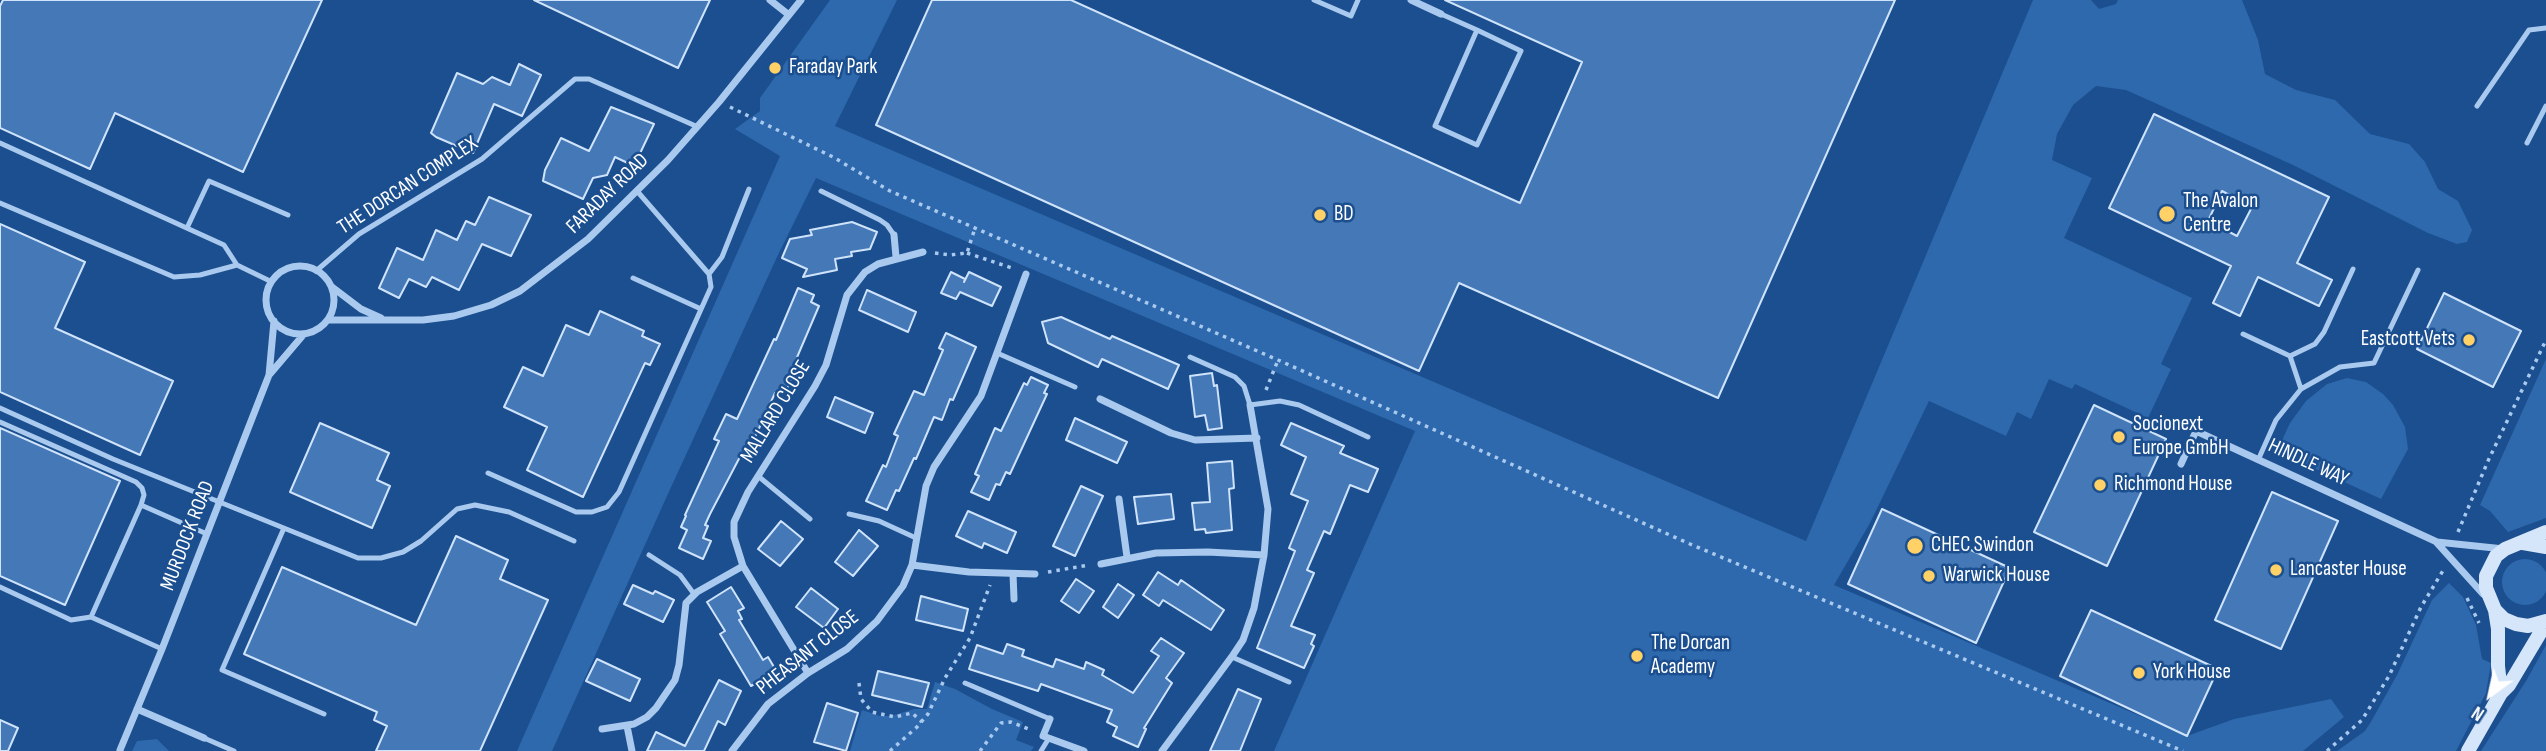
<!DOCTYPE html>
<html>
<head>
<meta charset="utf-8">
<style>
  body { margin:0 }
  #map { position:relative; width:2546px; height:751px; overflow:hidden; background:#1b4f8f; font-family:"Sofia Sans Condensed",sans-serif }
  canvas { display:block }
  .north { position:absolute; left:2455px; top:660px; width:70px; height:70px; -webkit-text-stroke:5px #1b4f8f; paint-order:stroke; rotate:213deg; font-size:19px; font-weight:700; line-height:28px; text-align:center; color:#fff }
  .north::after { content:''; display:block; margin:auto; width:24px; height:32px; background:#fff; clip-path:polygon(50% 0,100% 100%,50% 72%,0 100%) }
</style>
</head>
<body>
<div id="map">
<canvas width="2546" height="751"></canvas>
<div class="north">N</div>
</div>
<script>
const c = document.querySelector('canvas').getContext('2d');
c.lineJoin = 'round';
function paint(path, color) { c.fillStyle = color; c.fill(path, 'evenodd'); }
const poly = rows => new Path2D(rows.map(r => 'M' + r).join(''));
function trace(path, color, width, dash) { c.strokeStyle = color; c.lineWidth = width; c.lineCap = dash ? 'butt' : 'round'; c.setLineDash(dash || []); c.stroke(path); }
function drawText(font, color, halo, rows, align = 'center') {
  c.font = font + ' "Sofia Sans Condensed",sans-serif'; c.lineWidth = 5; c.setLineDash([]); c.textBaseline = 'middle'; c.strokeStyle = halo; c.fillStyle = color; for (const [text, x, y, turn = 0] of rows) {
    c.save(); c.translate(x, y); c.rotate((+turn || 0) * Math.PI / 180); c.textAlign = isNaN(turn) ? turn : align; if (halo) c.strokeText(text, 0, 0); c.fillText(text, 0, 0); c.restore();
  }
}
const green = poly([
  [830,0,897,0,835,126,1806,541,2033,0,2091,0,2099,9,2116,4,2118,0,2242,0,2258,40,2265,74,2296,90,2335,100,2370,134,2409,144,2425,162,2438,189,2458,201,2472,230,2467,242,2457,244,2428,233,2293,165,2126,90,2096,86,2073,105,2057,134,2052,160,2092,178,2064,238,2192,298,2161,364,2171,369,2148,418,2075,384,2072,389,2049,379,2031,419,2017,412,2006,436,1929,401,1870,523,1834,585,2187,736,2234,719,2331,699,2344,717,2303,751,1274,751,1415,431,816,178,777,257,667,496,552,751,517,751,780,156,735,129,760,111,760,98],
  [2546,359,2546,518,2508,532,2490,511,2480,505],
  [2347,378,2366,382,2383,394,2393,405,2405,427,2408,449,2381,499,2277,451,2290,423,2306,401,2327,384],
  '2502 582a23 23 0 1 1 46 0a23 23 0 1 1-46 0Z',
  [2449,583,2463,597,2476,625,2482,659,2491,663,2486,693,2456,751,2337,751,2365,731,2372,720,2397,675,2432,600],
  [2546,645,2546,751,2481,751,2526,681],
  [935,682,955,689,992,709,1023,722,1016,740,1034,747,1031,751,850,751,862,710,880,716,891,716,914,709,927,709],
  [157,739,169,751,132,751,137,741]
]);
const building = poly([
  [3,0,322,0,243,172,115,113,90,169,0,128,0,6,3,0],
  [534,0,710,0,678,68,534,0],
  [932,0,1071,0,1520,203,1582,62,1445,0,1895,0,1718,398,1459,283,1419,371,876,125,932,0],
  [519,64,541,75,522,116,494,104,473,153,436,137,431,133,457,73,483,84,492,77,510,85,519,64],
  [611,107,654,124,634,166,615,157,607,175,593,178,583,199,543,181,545,170,561,138,589,151,611,107],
  [2154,114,2329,197,2297,263,2332,280,2319,306,2258,277,2240,316,2213,303,2231,266,2109,208,2154,114],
  [2222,191,2252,207,2237,236,2208,221,2222,191],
  [489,197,531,215,511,256,482,244,459,290,432,277,426,287,409,279,399,298,379,288,397,248,423,260,436,230,457,240,466,221,475,225,489,197],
  [852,222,877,232,870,249,851,252,852,256,835,259,837,270,803,277,807,269,782,258,790,239,812,235,810,230,852,222],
  [0,224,85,262,55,328,173,381,140,455,0,392,0,224],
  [951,272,965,279,964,282,969,272,1001,287,992,306,960,292,956,299,941,293,951,272],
  [798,288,814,295,811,302,819,306,795,362,798,364,787,389,782,387,779,394,775,393,747,455,742,453,710,514,705,525,708,526,703,538,711,541,703,559,679,548,687,530,681,527,686,516,685,515,719,441,714,439,726,414,737,419,774,339,776,340,798,288],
  [867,290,916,312,908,332,859,310,867,290],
  [2444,293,2521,331,2493,387,2417,349,2444,293],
  [600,311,644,331,642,336,660,344,650,365,645,363,583,497,527,470,547,427,504,407,523,367,543,376,566,325,589,335,600,311],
  [1061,317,1110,339,1112,336,1179,365,1168,389,1102,359,1098,367,1048,343,1042,322,1061,317],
  [946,333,976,347,953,400,950,399,942,420,934,417,916,459,914,458,899,491,896,490,887,510,866,501,883,465,886,467,898,436,894,434,914,391,924,395,943,350,939,348,946,333],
  [1212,373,1214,386,1217,385,1222,428,1208,430,1205,415,1195,417,1190,376,1212,373],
  [1031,377,1048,385,1044,393,1047,394,1010,474,1006,472,1000,485,996,484,989,500,971,492,979,476,975,474,995,428,1001,431,1024,383,1027,385,1031,377],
  [835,397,873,413,865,433,827,417,835,397],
  [2094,405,2166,439,2107,566,2034,532,2094,405],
  [1075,418,1127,442,1117,463,1066,440,1075,418],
  [320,423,389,453,377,480,390,486,372,528,290,492,320,423],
  [1291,423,1344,446,1340,453,1378,469,1368,492,1350,485,1330,534,1324,531,1307,570,1314,573,1291,626,1315,635,1311,644,1314,646,1304,668,1257,648,1295,551,1289,548,1308,501,1291,494,1306,457,1281,445,1291,423],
  [0,428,120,481,65,605,0,576,0,428],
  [1232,461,1234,488,1229,489,1232,530,1206,533,1205,529,1195,530,1192,503,1210,502,1207,463,1232,461],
  [1081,486,1103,496,1075,556,1053,546,1081,486],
  [2272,492,2338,521,2281,649,2215,620,2272,492],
  [1171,494,1174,519,1138,524,1134,497,1171,494],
  [1882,509,2010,568,1976,643,1848,584,1882,509],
  [968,511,1016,532,1007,553,984,543,982,548,956,536,968,511],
  [781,521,803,539,780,566,758,549,781,521],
  [859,530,878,546,853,576,835,562,859,530],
  [456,536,508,560,500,579,548,600,480,751,376,751,387,726,374,720,377,712,244,654,282,567,416,625,456,536],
  [1158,572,1178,585,1181,580,1224,610,1211,630,1163,600,1159,606,1143,595,1158,572],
  [1076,579,1094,591,1079,613,1061,601,1076,579],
  [1118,584,1134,595,1118,618,1103,607,1118,584],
  [633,585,653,594,655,591,674,600,663,622,624,604,633,585],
  [731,587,744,608,738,611,742,619,739,620,763,660,768,657,777,672,751,686,720,634,725,631,707,602,731,587],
  [811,588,838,609,824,628,796,607,811,588],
  [921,596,968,609,963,631,916,620,921,596],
  [2091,610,2218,669,2187,736,2060,676,2091,610],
  [1161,638,1184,653,1166,678,1172,683,1144,728,1146,729,1138,747,1113,736,1117,727,1107,722,1112,710,1041,684,1038,691,969,669,977,645,1003,654,1007,644,1024,650,1022,656,1053,667,1056,659,1084,669,1086,662,1104,670,1102,675,1133,693,1159,656,1151,651,1161,638],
  [597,659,640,679,630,701,586,681,597,659],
  [878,671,929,683,922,707,872,695,878,671],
  [719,680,741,691,725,725,718,721,704,751,647,751,656,732,685,746,719,680],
  [1238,689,1261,699,1240,751,1210,751,1238,689],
  [827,703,858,713,846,751,814,742,827,703],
  [0,720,18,728,8,751,0,751,0,720]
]);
const path = poly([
  [730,107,833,157,890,191,1278,360,1690,544,2183,751],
  [935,253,950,255,967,253,975,228],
  [967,253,1015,269],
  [1266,390,1278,360],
  [2458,532,2488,461,2546,340],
  [1048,572,1089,565],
  [2467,598,2479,623],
  [859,683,861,699,872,712,895,717,912,713,922,722],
  [890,751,917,727,928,714,945,678,970,638,990,585],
  [980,751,1001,723,1011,722,1031,730],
  [2327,751,2362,720,2389,676,2421,607,2444,569]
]);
const lane = poly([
  [1314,0,1351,16,1358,0],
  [1441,14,1477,30,1521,51,1477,145,1435,126,1477,30],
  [2477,106,2529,30,2546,28],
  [0,143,224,245,237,265],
  [2527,143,2546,106],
  [821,191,880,220,887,225,894,235],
  [0,203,174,277,200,275,237,265,272,282],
  [187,228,209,181,288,215],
  [316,271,359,234,482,159,575,79,589,79,698,127],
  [709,274,722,257,749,189],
  [633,278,701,309],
  [2243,334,2290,356,2301,389],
  [997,353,1075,387],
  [2290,356,2315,344,2324,332,2353,269],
  [1190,357,1235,377,1244,386,1250,405,1280,401,1299,405,1368,437],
  [0,408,113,459,358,558,381,558,403,552,421,541,457,509,475,505,509,512,574,541],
  [0,422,136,482,142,488,144,495,141,505],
  [2259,458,2276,420,2301,389,2340,367,2374,363,2418,270],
  [488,473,576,512,592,512,607,507,619,492,711,287,709,274,637,191],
  [758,476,810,519],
  [849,514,879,521,916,538],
  [284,528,222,670,324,714],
  [649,555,680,575,694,594],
  [0,587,71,620,91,617],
  [162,649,91,617,141,505,207,534],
  [1232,657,1289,682],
  [965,683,1050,719],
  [204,738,234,751],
  [1041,751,1049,738]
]);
const street = poly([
  [770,0,789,15],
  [1411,0,1441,14],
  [894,235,896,257],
  '266 300a34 34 0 1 1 68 0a34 34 0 1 1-68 0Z',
  [332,287,361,309,381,318],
  [328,320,423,320,454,316,491,305,520,291,588,239,668,160,719,102,801,0],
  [270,374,304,334],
  [1100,399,1171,433,1195,440,1257,438],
  [2181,464,2196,431,2437,542,2504,549],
  [1119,499,1127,557],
  [2437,543,2483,594],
  [1101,564,1156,553,1208,552,1264,555],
  [912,565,969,572,1035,574],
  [1013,574,1014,599],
  [808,673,743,566,734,537,734,522,748,492,815,386,826,365,847,295,865,272,878,264,923,252],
  [137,709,204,738],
  [1050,719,1043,736,1084,751],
  [627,726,632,751],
  [602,729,634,724,647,717,656,708,675,680,679,665,686,603,697,592,743,566],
  [120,750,162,649,269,375,274,321],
  [732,751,768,704,808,673,847,649,877,621,903,586,912,565,926,486,934,467,981,396,1026,274],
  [1162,751,1233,655,1243,640,1254,608,1264,555,1268,509,1250,405]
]);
const secondary = poly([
  [2546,532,2505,549,2496,556,2486,576,2486,588,2495,610,2504,619,2516,624,2528,626,2546,621],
  [2523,543,2546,547],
  [2495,610,2498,629,2498,666,2501,693],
  [2468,751,2501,693,2509,685,2546,623]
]);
const markers = [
  [775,68,7,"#ffd166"],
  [2167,214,9,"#ffd166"],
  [1320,215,7,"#ffd166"],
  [2469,340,7,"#ffd166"],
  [2119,437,7,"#ffd166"],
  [2100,485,7,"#ffd166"],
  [1915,546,9,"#ffd166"],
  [2276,570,7,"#ffd166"],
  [1929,576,7,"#ffd166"],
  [1637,656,7,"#ffd166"],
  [2139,673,7,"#ffd166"]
];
const poiNames = [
  ["Faraday Park",789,68],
  ["The Avalon",2183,202],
  ["Centre",2183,226],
  ["BD",1334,215],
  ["Eastcott Vets",2455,340,"right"],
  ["Socionext",2133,425],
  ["Europe GmbH",2133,449],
  ["Richmond House",2114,485],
  ["CHEC Swindon",1931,546],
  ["Lancaster House",2290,570],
  ["Warwick House",1943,576],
  ["The Dorcan",1651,644],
  ["Academy",1651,668],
  ["York House",2153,673]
];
const streetNames = [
  ["THE DORCAN COMPLEX",408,186,-33],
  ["FARADAY ROAD",608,194,-44],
  ["MALLARD CLOSE",776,412,-59],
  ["HINDLE WAY",2308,463,25],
  ["MURDOCK ROAD",188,536,-69],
  ["PHEASANT CLOSE",808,653,-38]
];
paint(green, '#2e69ad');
paint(building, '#4478b7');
trace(building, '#cfe3fa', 2);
trace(path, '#a9c9ee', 3.5, [3.5, 5]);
trace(lane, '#a9c9ee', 5);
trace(street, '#a9c9ee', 7);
trace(secondary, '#d6e6fa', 14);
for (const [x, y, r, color] of markers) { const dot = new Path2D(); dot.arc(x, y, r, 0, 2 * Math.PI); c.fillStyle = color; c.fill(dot); trace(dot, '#1b4f8f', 2.5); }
drawText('21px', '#fff', '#1b4f8f', poiNames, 'left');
drawText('21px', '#fff', '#1b4f8f', streetNames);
</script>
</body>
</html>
